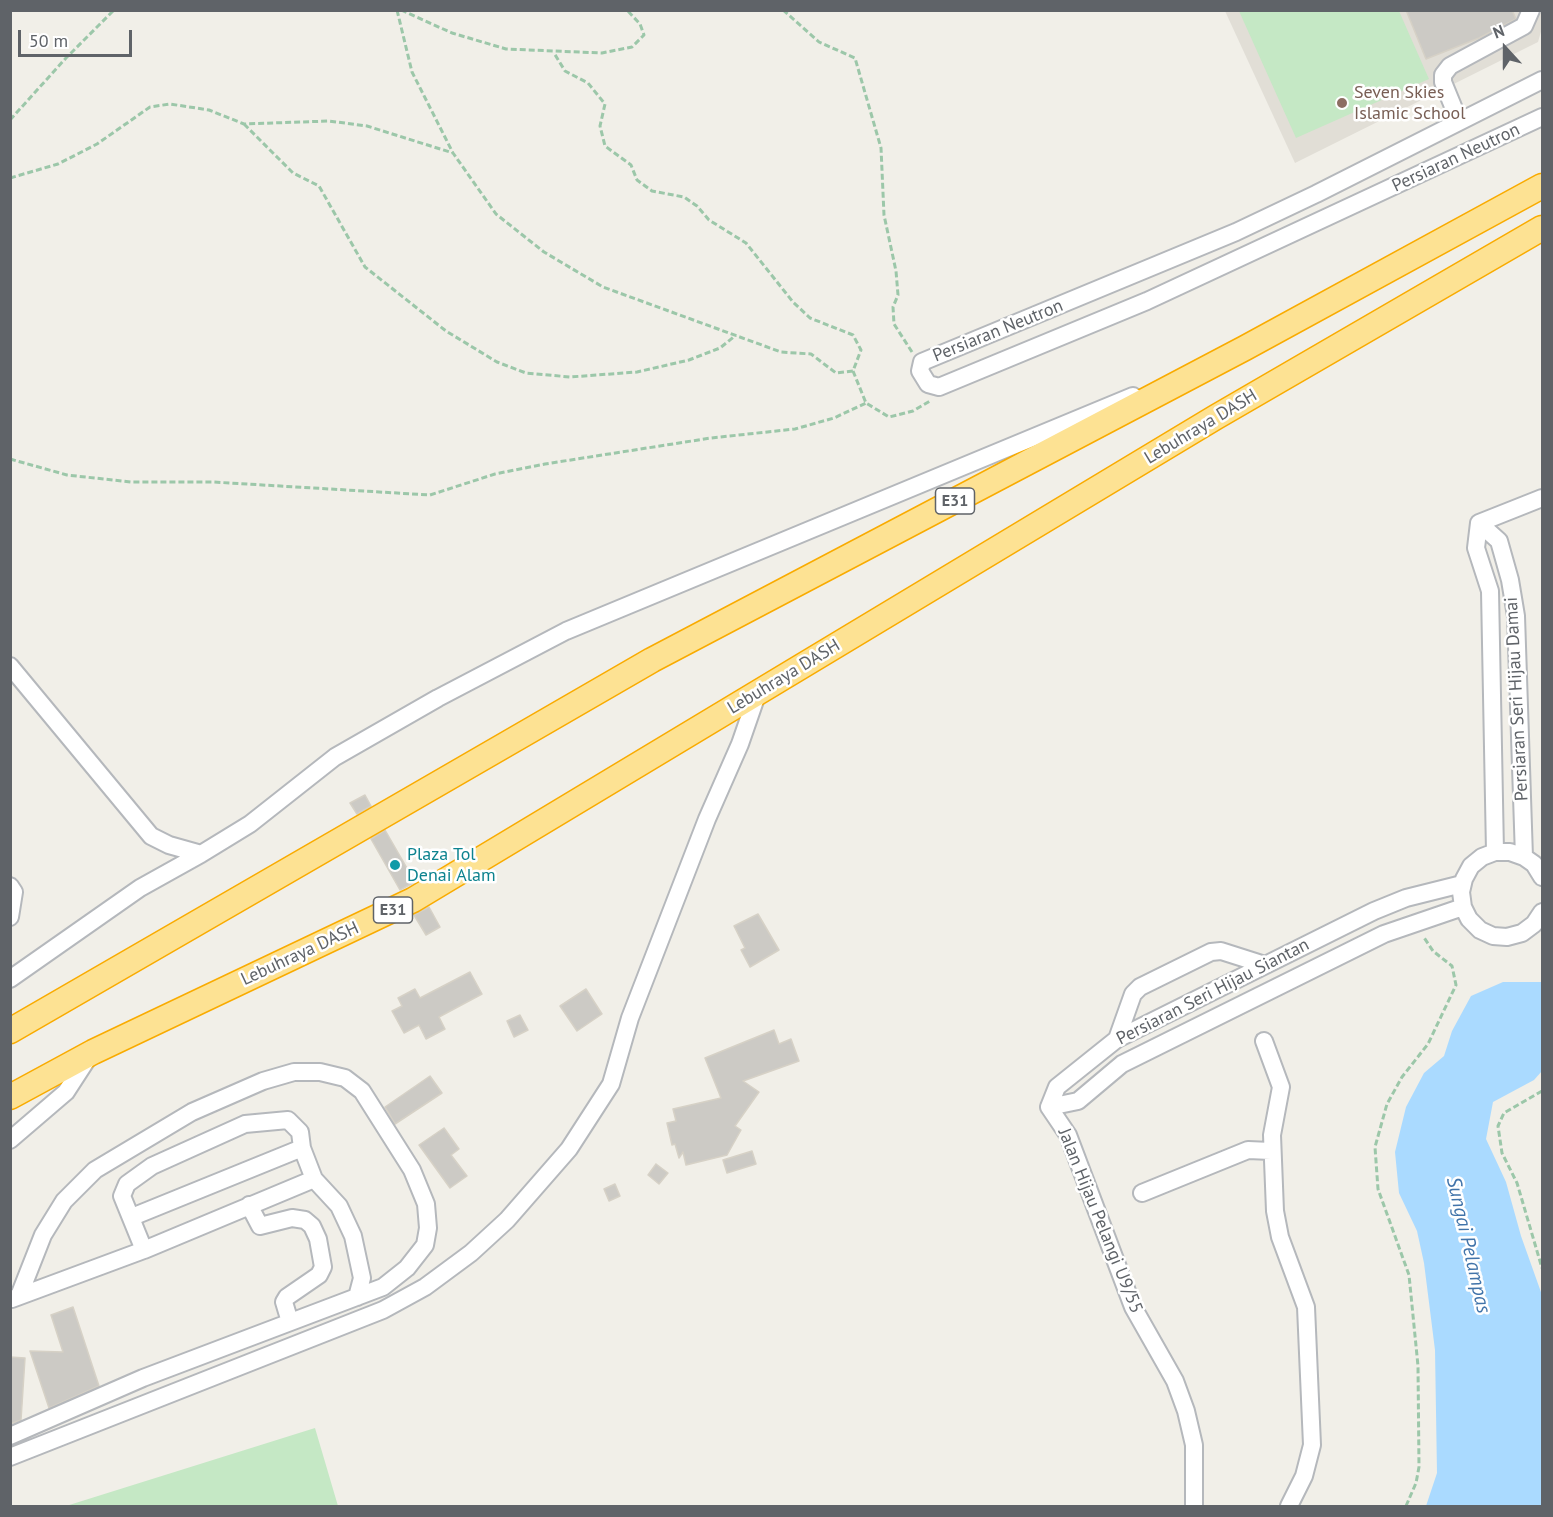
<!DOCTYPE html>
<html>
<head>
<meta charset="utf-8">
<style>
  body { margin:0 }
  #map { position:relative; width:1553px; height:1517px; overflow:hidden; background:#f1efe8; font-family:"PT Sans",sans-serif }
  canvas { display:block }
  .frame { position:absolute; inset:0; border:12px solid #5f6368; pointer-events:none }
  .north { position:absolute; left:1475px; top:18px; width:60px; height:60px; -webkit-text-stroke:4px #fff; paint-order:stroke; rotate:339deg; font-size:16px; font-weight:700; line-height:24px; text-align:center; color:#5f6368 }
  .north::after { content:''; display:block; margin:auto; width:21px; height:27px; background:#5f6368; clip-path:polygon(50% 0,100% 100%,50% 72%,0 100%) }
  .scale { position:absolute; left:18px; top:30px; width:114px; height:27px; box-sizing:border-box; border:3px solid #5f6368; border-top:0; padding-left:8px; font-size:18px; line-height:21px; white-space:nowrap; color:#5f6368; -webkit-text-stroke:4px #fff; paint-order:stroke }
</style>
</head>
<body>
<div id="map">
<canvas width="1553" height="1517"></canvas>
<div class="frame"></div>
<div class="north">N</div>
<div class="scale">50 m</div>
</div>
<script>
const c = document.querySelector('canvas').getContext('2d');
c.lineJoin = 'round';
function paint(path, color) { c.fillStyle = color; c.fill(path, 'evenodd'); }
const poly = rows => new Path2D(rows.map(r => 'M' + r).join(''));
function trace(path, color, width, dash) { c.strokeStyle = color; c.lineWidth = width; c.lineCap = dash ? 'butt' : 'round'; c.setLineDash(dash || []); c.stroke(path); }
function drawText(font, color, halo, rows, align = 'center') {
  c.font = font + ' "PT Sans",sans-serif'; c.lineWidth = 5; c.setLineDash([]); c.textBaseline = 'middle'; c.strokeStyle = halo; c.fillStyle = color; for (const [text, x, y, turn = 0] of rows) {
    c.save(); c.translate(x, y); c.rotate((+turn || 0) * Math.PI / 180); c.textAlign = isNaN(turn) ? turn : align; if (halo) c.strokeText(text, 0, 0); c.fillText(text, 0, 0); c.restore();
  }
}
const education = poly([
  [1225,11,1542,11,1542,28,1538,42,1295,163]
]);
const green = poly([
  [1239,11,1399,11,1429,79,1296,138],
  [315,1428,338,1506,66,1506]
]);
const water = poly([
  [1503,982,1542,982,1542,1071,1534,1080,1493,1102,1486,1139,1506,1182,1521,1236,1542,1295,1542,1506,1426,1506,1437,1473,1435,1350,1424,1263,1417,1231,1399,1193,1395,1152,1406,1107,1424,1073,1444,1056,1452,1031,1471,996]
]);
const building = poly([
  [1406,10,1512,10,1516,19,1479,38,1426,59,1406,10],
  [365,795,371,806,357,814,350,803,365,795],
  [385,830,415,882,400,890,371,839,385,830],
  [429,907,440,927,426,935,414,915,429,907],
  [758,914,779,950,750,967,741,950,745,948,734,926,758,914],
  [470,972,482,994,439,1017,445,1029,426,1039,419,1025,404,1033,392,1011,402,1006,398,998,415,989,420,998,470,972],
  [586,989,602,1014,577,1031,560,1006,586,989],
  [520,1015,528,1030,514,1037,507,1021,520,1015],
  [774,1030,779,1044,791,1039,799,1061,743,1081,759,1092,735,1126,741,1130,727,1155,686,1165,683,1152,679,1158,675,1144,672,1145,667,1123,676,1121,673,1109,721,1098,705,1058,774,1030],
  [430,1076,442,1093,395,1124,385,1107,430,1076],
  [444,1128,459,1149,451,1155,467,1176,450,1188,419,1145,444,1128],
  [752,1151,756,1164,727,1173,723,1160,752,1151],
  [656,1164,668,1173,659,1184,648,1175,656,1164],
  [615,1184,620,1196,609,1201,604,1189,615,1184],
  [73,1307,99,1386,49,1408,30,1351,63,1352,51,1315,73,1307],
  [10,1357,25,1358,21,1420,10,1424,10,1357]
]);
const path = poly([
  [397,10,412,72,453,153,496,214,544,252,603,287,781,352,811,354,836,373,853,371,861,350,853,335,810,318,793,302,746,243,709,220,697,206,684,197,652,191,637,180,631,165,605,146,600,126,605,104,588,83,565,71,554,53],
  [401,10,452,33,506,49,602,53,632,47,644,35,640,24,627,10],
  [783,10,819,42,855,58,881,148,884,215,896,271,898,295,893,307,894,324,912,352],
  [10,120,66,58,114,10],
  [244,124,293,173,319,186,365,267,446,331,497,362,526,373,570,377,637,372,689,360,720,348,736,335],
  [10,178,58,164,97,144,150,107,170,104,209,110,244,124,329,121,367,126,453,153],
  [853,371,866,403,889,417,913,411,930,401],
  [10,459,67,475,131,482,213,482,430,495,495,474,545,464,711,438,795,429,834,418,866,403],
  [1542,1091,1504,1113,1498,1126,1502,1153,1517,1183,1542,1268],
  [1406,1506,1416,1483,1419,1467,1418,1366,1409,1275,1378,1189,1375,1147,1387,1104,1402,1077,1428,1044,1456,985,1452,966,1433,951,1423,936]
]);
const minor = poly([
  [1542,80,1316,194,1236,232,922,362,920,371,928,384,939,387,1147,301,1542,117],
  [1459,121,1443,82,1443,75,1450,66,1524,26,1531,10],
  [1479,523,1499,541,1510,580,1516,616,1524,857],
  [1479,523,1476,548,1490,591,1495,852],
  [1479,523,1542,498],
  [10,666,151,836,169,845,201,854,250,824,335,757,438,698,566,631,1133,396],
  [1542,877,1534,864,1524,857,1510,852,1495,852,1482,857,1471,866,1464,879,1461,892,1463,907,1469,919,1480,930,1493,936,1507,937,1522,933,1534,924,1542,912],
  [10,886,14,892,10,917],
  [10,979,140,888,201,854],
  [1117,1039,1133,994,1140,987,1211,952,1221,951,1265,965],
  [1264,1041,1281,1087,1272,1135,1275,1211,1280,1237,1306,1307,1312,1445,1304,1476,1289,1506],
  [1049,1107,1057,1087,1117,1039,1374,911,1406,898,1462,884],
  [1049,1107,1078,1101,1122,1064,1384,934,1463,907],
  [1049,1107,1068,1135,1133,1307,1175,1381,1186,1411,1194,1445,1194,1506],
  [10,1140,66,1092,90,1055],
  [1142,1193,1248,1150,1271,1151],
  [249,1205,260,1226,292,1218,305,1220,312,1226,318,1239,323,1267,319,1275,287,1297,284,1302,290,1322],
  [132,1217,302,1148],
  [144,1250,122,1196,127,1184,152,1166,245,1124,288,1120,300,1132,302,1148,314,1179],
  [12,1299,144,1250,314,1179,339,1206,353,1236,362,1278,357,1297],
  [10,1436,143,1378,383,1287,407,1268,425,1245,428,1228,426,1204,412,1170,362,1091,345,1078,320,1072,294,1072,263,1081,192,1112,95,1170,64,1201,43,1235,19,1296],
  [10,1457,383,1310,425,1287,471,1253,507,1220,569,1149,611,1084,630,1018,707,819,740,744,758,692]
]);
const highway = poly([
  [10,1031,652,660,1245,348,1542,186],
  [10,1097,93,1052,413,900,1216,417,1542,228]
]);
const markers = [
  [1342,103,6,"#8d6e63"],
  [395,865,6,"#0f9aa8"]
];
const shields = [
  [955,501,39],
  [393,910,39]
];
const shieldNames = [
  ["E31",955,501],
  ["E31",393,910]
];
const educationNames = [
  ["Seven Skies",1354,93],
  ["Islamic School",1354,114]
];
const streetNames = [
  ["Persiaran Neutron",1456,158,-25],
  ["Persiaran Neutron",998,331,-22],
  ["Lebuhraya DASH",1201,427,-31],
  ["Lebuhraya DASH",784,677,-31],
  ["Persiaran Seri Hijau Damai",1517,699,-93],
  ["Lebuhraya DASH",300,954,-25],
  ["Persiaran Seri Hijau Siantan",1213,992,-27],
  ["Jalan Hijau Pelangi U9/55",1100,1221,68]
];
const cultureNames = [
  ["Plaza Tol",407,855],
  ["Denai Alam",407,876]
];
const waterNames = [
  ["Sungai Pelampas",1468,1245,77]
];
paint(education, '#e1ded6');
paint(green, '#c5e8c5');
paint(water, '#aadaff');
paint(building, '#cccac5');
trace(building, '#d6d1c6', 1.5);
trace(minor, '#b5b8bc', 20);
trace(highway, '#f9ab00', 27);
trace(path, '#9cc7a9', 3, [6, 3]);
trace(minor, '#fff', 16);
trace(highway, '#fde293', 24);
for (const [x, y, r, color] of markers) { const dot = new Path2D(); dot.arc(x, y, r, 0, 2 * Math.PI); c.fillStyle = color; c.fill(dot); trace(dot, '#fff', 2); }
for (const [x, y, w] of shields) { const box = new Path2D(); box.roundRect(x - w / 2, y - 13, w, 26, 4.5); c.fillStyle = '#fff'; c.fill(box); trace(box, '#5f6368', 1.5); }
drawText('bold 16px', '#5f6368', null, shieldNames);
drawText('18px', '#785e54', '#fff', educationNames, 'left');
drawText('18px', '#5f6368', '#fff', streetNames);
drawText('18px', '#0d838f', '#fff', cultureNames, 'left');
drawText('italic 20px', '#4174aa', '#fff', waterNames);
</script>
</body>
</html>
